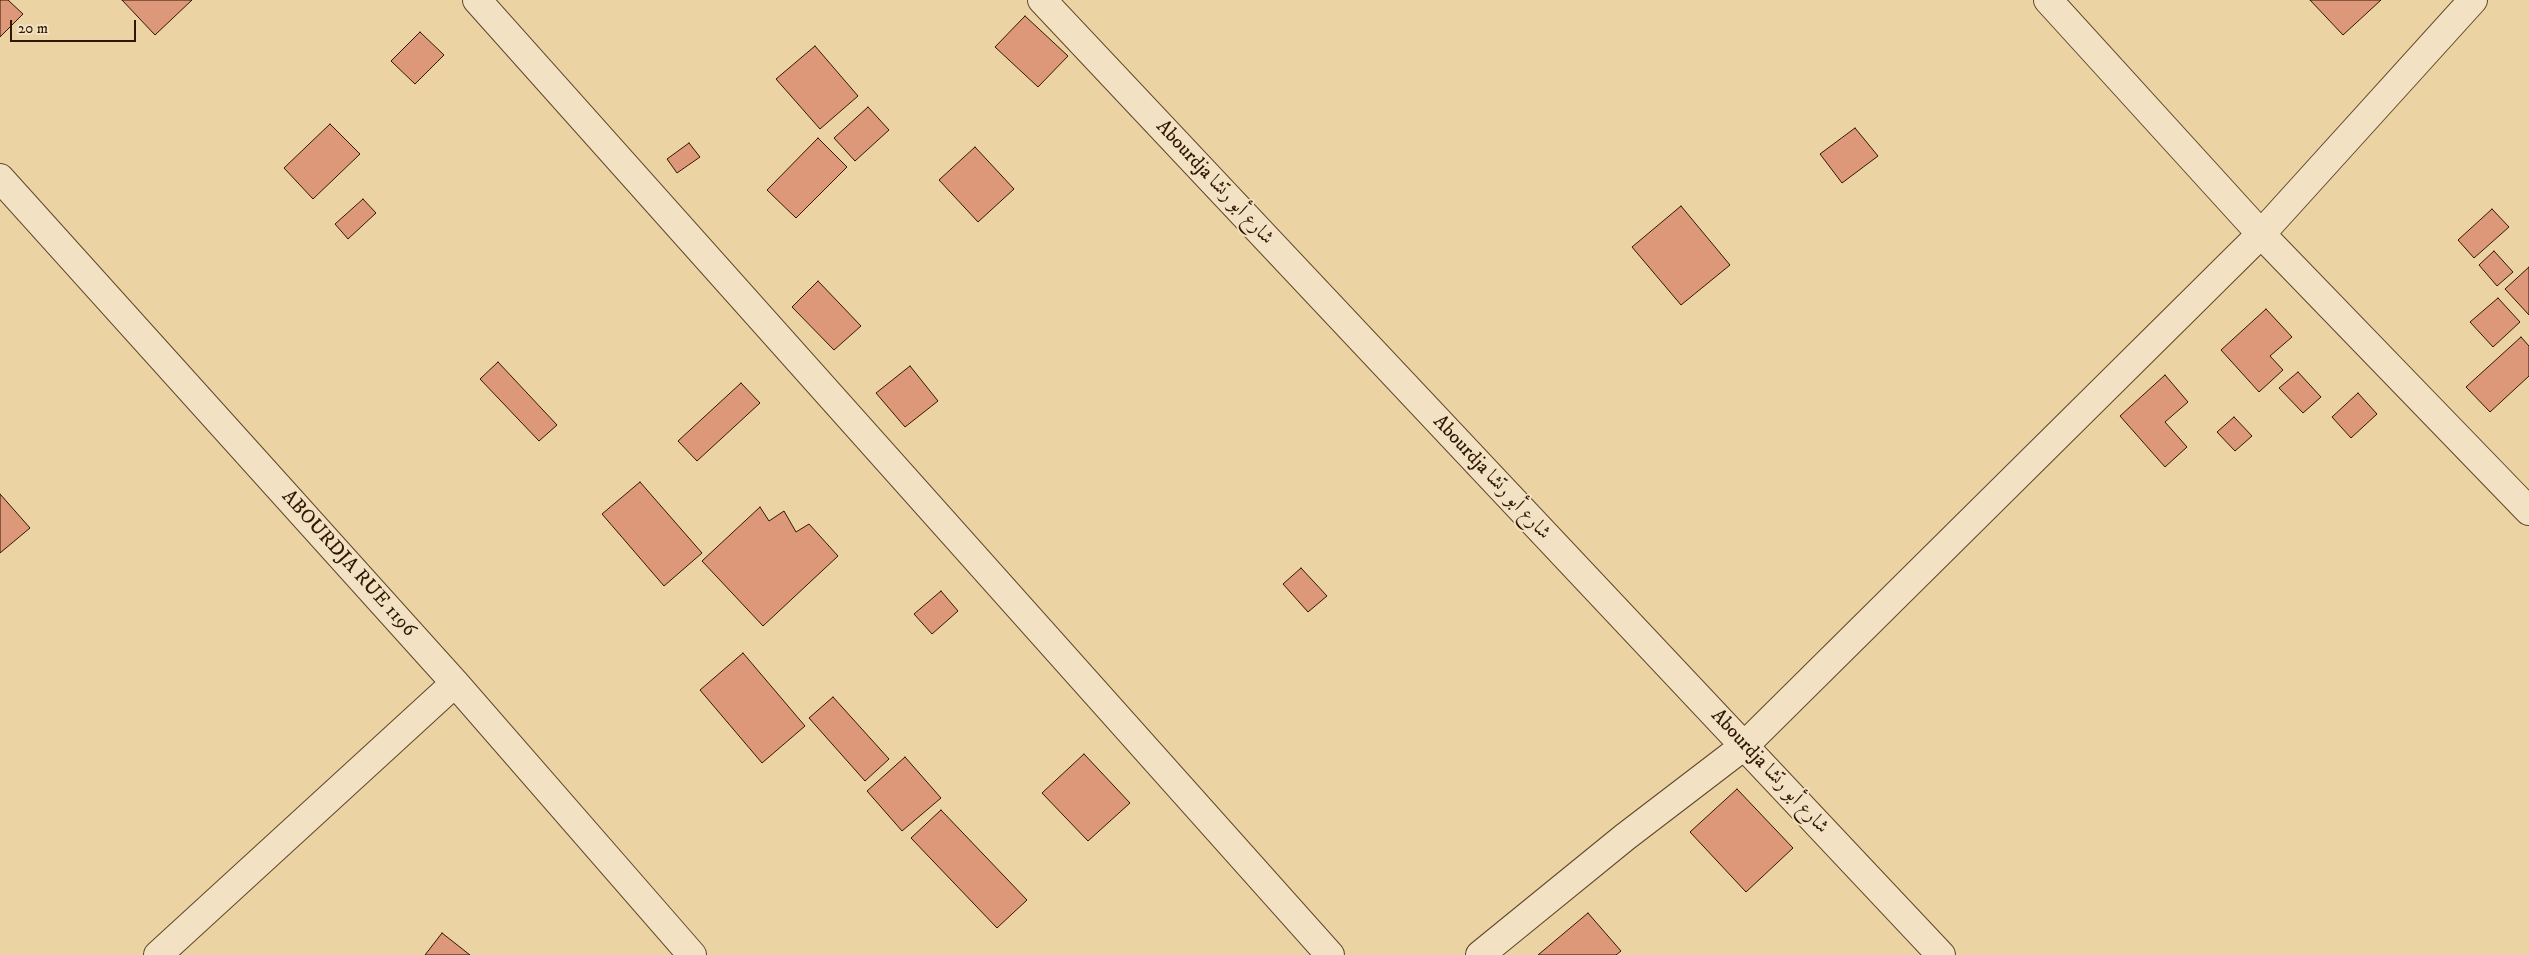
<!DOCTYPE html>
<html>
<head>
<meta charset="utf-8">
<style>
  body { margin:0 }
  #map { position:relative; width:2529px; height:955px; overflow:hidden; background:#ebd3a3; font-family:"IM FELL DW Pica",serif }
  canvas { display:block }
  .scale { position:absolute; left:10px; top:20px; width:126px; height:22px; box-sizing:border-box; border:2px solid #311702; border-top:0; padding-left:6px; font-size:15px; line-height:18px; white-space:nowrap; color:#311702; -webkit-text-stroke:4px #f2e2c3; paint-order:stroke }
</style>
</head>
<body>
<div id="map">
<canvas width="2529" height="955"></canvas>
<div class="scale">20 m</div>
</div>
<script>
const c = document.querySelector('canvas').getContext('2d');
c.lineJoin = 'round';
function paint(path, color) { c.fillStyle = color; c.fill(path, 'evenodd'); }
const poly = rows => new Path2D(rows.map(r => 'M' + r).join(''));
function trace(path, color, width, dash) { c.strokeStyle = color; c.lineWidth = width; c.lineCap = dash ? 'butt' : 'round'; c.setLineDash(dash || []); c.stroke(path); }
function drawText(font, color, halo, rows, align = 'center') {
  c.font = font + ' "IM FELL DW Pica",Amiri,serif'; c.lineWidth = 4; c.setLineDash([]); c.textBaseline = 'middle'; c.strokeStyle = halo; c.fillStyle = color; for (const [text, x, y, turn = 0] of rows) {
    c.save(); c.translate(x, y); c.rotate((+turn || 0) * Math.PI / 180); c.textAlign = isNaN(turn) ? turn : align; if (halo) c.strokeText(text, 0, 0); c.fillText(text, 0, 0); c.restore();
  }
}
const building = poly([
  [0,0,8,0,23,14,0,37,0,0],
  [122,0,192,0,155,35,122,0],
  [2310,0,2381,0,2343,35,2310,0],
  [1025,16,1068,56,1038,87,995,47,1025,16],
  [420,32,444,55,415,84,391,61,420,32],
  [815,46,858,96,820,129,776,79,815,46],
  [868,107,889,130,855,161,834,138,868,107],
  [330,124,360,154,313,199,284,168,330,124],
  [1855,128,1878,156,1842,183,1820,154,1855,128],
  [818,138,847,167,796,218,767,190,818,138],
  [689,143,700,157,677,173,667,159,689,143],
  [975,147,1014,189,978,222,939,180,975,147],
  [363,199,376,213,348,239,335,224,363,199],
  [1681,206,1730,265,1681,305,1632,247,1681,206],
  [2492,209,2509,227,2474,258,2458,240,2492,209],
  [2494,251,2513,272,2497,286,2479,265,2494,251],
  [2529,267,2529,315,2505,289,2529,267],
  [818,281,861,326,834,350,792,307,818,281],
  [2498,298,2520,322,2493,347,2470,322,2498,298],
  [2266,309,2292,337,2270,356,2283,370,2259,392,2221,350,2266,309],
  [2521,337,2529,346,2529,376,2490,412,2466,387,2521,337],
  [498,362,557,425,539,441,480,379,498,362],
  [910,366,938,401,905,427,876,393,910,366],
  [2298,372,2321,397,2303,413,2279,388,2298,372],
  [2165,375,2188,402,2165,422,2187,447,2165,467,2120,416,2165,375],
  [741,383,760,403,697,461,678,441,741,383],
  [2358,393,2377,414,2351,438,2332,417,2358,393],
  [2234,417,2252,436,2235,451,2217,432,2234,417],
  [640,482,702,553,664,586,602,514,640,482],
  [0,494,30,528,0,553,0,494],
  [760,507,769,521,784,511,796,532,809,524,838,556,763,626,702,561,760,507],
  [1301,568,1327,596,1308,612,1283,584,1301,568],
  [941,591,958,611,932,634,914,614,941,591],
  [743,653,805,726,762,763,700,690,743,653],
  [833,697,889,759,865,781,809,718,833,697],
  [1084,754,1130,803,1088,841,1042,793,1084,754],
  [905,757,941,798,902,831,867,791,905,757],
  [1737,789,1793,848,1746,892,1690,832,1737,789],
  [941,810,1027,900,997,928,911,838,941,810],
  [1588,913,1621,951,1616,955,1538,955,1588,913],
  [442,933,470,955,425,955,442,933]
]);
const minor = poly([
  [477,0,1330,955],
  [1042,0,1941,955],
  [2048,0,2261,234,2529,511],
  [0,178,455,683,692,955],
  [158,955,455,683],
  [1480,955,1625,837,1744,746,2261,234,2473,0]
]);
const streetNames = [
  ["Abourdja شارع أبو رتشا",1214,183,47],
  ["Abourdja شارع أبو رتشا",1491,478,47],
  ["ABOURDJA RUE 1196",348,564,48],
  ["Abourdja شارع أبو رتشا",1769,772,47]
];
paint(building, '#dc9878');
trace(building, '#311702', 1);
trace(minor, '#60462a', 30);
trace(minor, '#f2e2c3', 28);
drawText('20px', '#311702', '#f2e2c3', streetNames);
</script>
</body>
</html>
